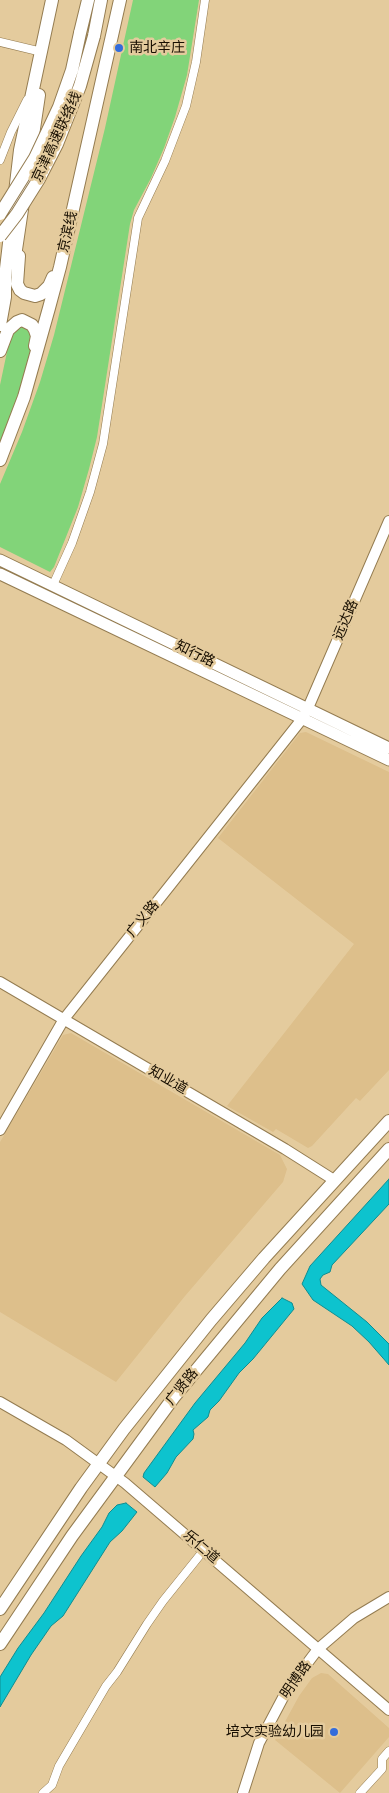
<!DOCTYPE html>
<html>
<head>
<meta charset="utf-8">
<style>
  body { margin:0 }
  canvas { display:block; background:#e4cb9d }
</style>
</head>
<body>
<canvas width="389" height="1793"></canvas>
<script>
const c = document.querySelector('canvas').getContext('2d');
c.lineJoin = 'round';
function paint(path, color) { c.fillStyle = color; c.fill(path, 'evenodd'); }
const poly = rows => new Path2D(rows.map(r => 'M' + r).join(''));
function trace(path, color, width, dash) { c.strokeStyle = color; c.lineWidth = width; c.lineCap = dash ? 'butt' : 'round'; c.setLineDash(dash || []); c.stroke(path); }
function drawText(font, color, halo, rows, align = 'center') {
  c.font = font + ' "Libre Baskerville","Noto Sans SC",serif'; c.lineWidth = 5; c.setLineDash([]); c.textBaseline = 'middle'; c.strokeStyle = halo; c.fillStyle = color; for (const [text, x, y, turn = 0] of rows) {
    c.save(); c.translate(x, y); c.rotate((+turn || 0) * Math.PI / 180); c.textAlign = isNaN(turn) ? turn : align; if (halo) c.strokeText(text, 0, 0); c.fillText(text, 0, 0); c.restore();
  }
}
const built = poly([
  [306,732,389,772,389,1070,360,1101,356,1098,312,1146,308,1148,276,1129,273,1132,227,1106,354,944,218,838,300,733],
  [71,1033,280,1155,287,1169,283,1182,185,1296,116,1382,0,1312,0,1142,63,1035],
  [321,1673,328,1674,389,1728,389,1737,340,1793,275,1740,299,1696,312,1678]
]);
const green = poly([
  [133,0,199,0,187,75,175,117,164,148,151,178,134,210,130,224,97,437,89,469,78,507,54,567,50,572,0,547,0,484,22,432,40,382,54,335,105,128],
  [22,326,30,329,33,341,18,397,0,446,0,385,11,333]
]);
const water = poly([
  [389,1179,389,1204,332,1265,330,1272,323,1275,320,1279,321,1285,367,1322,389,1344,389,1365,369,1342,352,1326,313,1300,302,1284,310,1266,389,1179],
  [282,1298,292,1303,294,1309,253,1359,239,1373,219,1401,210,1410,208,1417,193,1430,194,1434,193,1439,176,1457,167,1473,155,1487,143,1477,144,1473,195,1403,245,1343,262,1318,282,1298],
  [126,1503,137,1512,122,1531,110,1542,63,1616,51,1626,31,1655,0,1707,0,1677,18,1648,44,1613,81,1556,102,1527,109,1513,117,1505,126,1503]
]);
const minor = poly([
  [0,42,42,52],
  [0,160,11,132,27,100],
  [53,585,72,543,90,492,103,444,138,218,165,161,186,106,196,62,205,0],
  [43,1793,52,1785,59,1766,106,1686,117,1672,147,1624,163,1601,204,1550],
  [360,1793,382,1769,382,1759,389,1751]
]);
const tertiary = poly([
  [0,982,285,1149,334,1180],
  [0,1130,64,1019,302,719,308,708,389,521],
  [0,1402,66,1440,125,1483,389,1710],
  [243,1793,259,1743,287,1690,318,1649,354,1618,389,1597]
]);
const secondary = poly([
  [0,560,389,748],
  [0,574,389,760]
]);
const primary = poly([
  [0,1609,81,1488,124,1429,211,1320,264,1258,389,1121],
  [0,1644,72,1536,174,1397,280,1269,389,1149]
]);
const trunk = poly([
  [80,33,88,0],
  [94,36,101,0],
  [19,256,17,284,20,290,24,293,35,296,41,294,49,286,53,277],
  [14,263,39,95],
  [0,325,5,297,5,277,20,150,52,0],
  [0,351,8,330,17,322,22,320,32,325,35,330,37,336,35,346],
  [0,460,24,397,49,308,60,267,120,0]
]);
const trunkBridge = poly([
  [0,214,35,158,59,107,72,70,80,33],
  [0,236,17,214,39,179,57,144,80,86,94,36]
]);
const markers = [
  [119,48,5,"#336cdb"],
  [334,1732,5,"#336cdb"]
];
const poiNames = [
  ["南北辛庄",129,48],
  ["培文实验幼儿园",324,1732,"right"]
];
const streetNames = [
  ["京津高速联络线",57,137,-65],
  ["京滨线",68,232,-77],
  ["远达路",346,620,-67],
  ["知行路",195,654,26],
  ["广义路",143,919,-51],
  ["知业道",168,1080,30],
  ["广贤路",182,1387,-51],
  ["乐仁道",201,1547,41],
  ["明博路",296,1680,-55]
];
paint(built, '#ddbf8b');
paint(green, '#82d479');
paint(water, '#0dc3ce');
trace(water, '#108d90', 1);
trace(minor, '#947c51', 9);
trace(tertiary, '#947c51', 12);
trace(secondary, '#947c51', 13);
trace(primary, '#947c51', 14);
trace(trunk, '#947c51', 14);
trace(minor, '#fff', 8);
trace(tertiary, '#fff', 10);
trace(secondary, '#fff', 11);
trace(primary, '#fff', 12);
trace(trunk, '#fff', 12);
trace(trunkBridge, '#947c51', 14, []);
trace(trunkBridge, '#fff', 12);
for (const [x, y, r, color] of markers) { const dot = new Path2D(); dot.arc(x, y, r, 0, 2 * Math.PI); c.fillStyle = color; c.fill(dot); trace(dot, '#e4cb9d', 2); }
drawText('14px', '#170e01', '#e4cb9d', poiNames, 'left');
drawText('14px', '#170e01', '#e4cb9d', streetNames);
</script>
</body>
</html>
